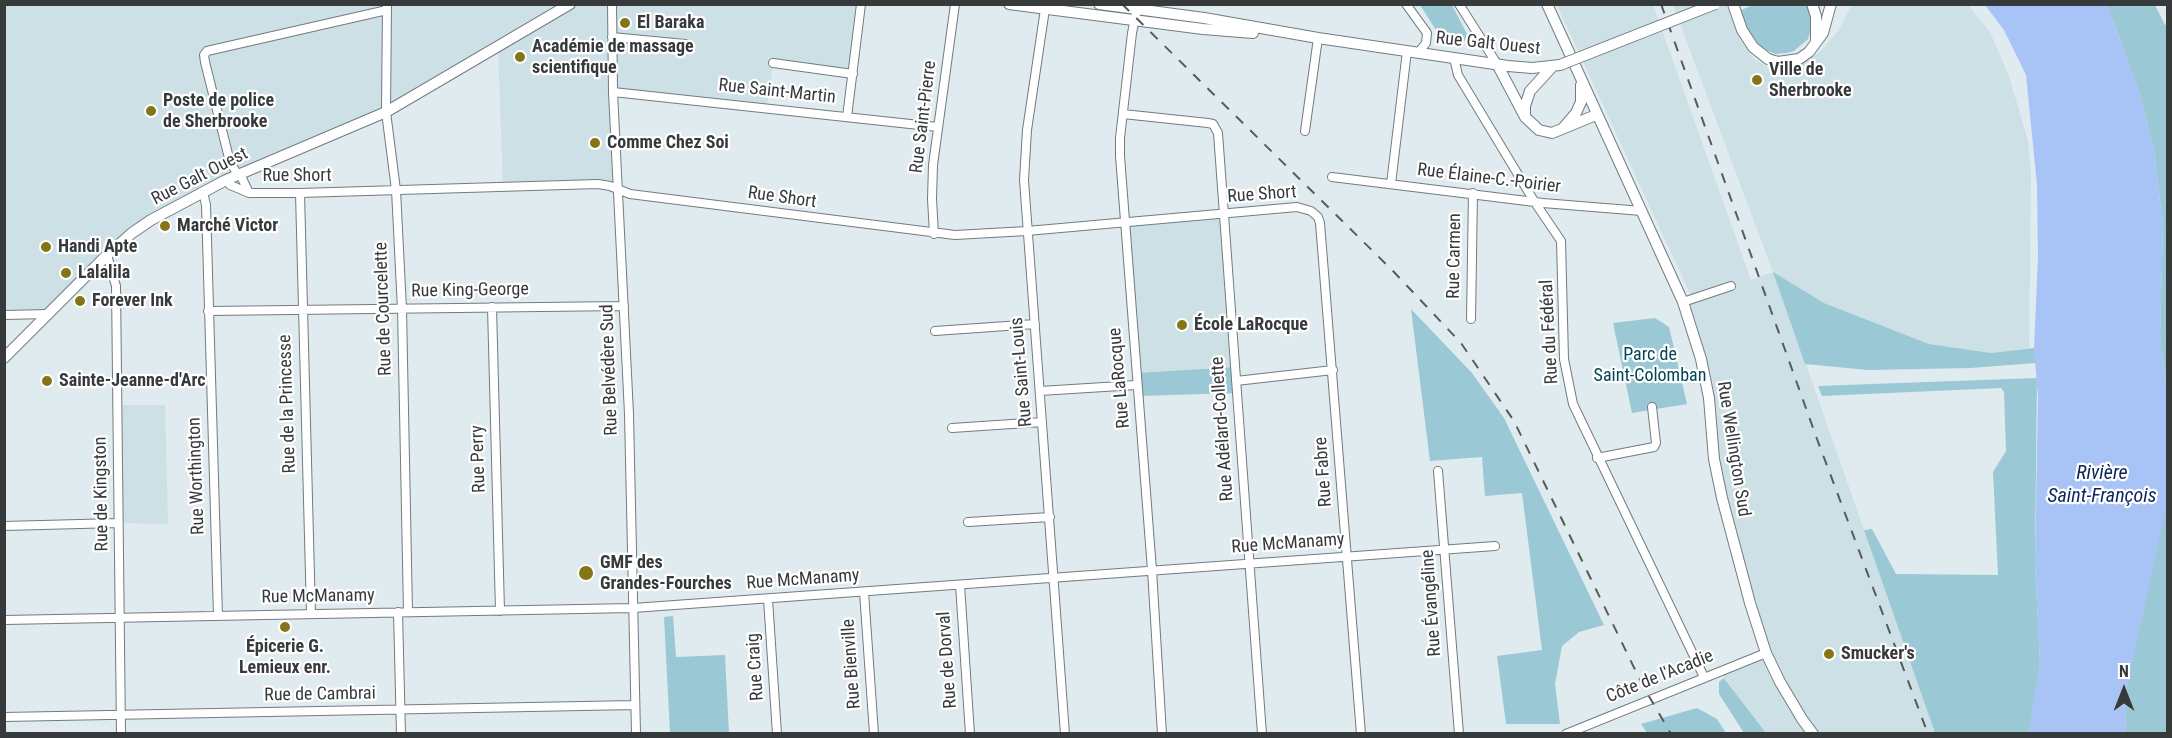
<!DOCTYPE html>
<html>
<head>
<meta charset="utf-8">
<style>
  body { margin:0 }
  #map { position:relative; width:2172px; height:738px; overflow:hidden; background:#dfebee; font-family:"Roboto Condensed",sans-serif }
  canvas { display:block }
  .frame { position:absolute; inset:0; border:6px solid #363a3b; pointer-events:none }
  .north { position:absolute; left:2094px; top:660px; width:60px; height:60px; -webkit-text-stroke:4px #fff; paint-order:stroke; rotate:0deg; font-size:16px; font-weight:700; line-height:24px; text-align:center; color:#363a3b }
  .north::after { content:''; display:block; margin:auto; width:21px; height:27px; background:#363a3b; clip-path:polygon(50% 0,100% 100%,50% 72%,0 100%) }
</style>
</head>
<body>
<div id="map">
<canvas width="2172" height="738"></canvas>
<div class="frame"></div>
<div class="north">N</div>
</div>
<script>
const c = document.querySelector('canvas').getContext('2d');
c.lineJoin = 'round';
function paint(path, color) { c.fillStyle = color; c.fill(path, 'evenodd'); }
const poly = rows => new Path2D(rows.map(r => 'M' + r).join(''));
function trace(path, color, width, dash) { c.strokeStyle = color; c.lineWidth = width; c.lineCap = dash ? 'butt' : 'round'; c.setLineDash(dash || []); c.stroke(path); }
function drawText(font, color, halo, rows, align = 'center') {
  c.font = font + ' "Roboto Condensed",sans-serif'; c.lineWidth = 4.5; c.setLineDash([]); c.textBaseline = 'middle'; c.strokeStyle = halo; c.fillStyle = color; for (const [text, x, y, turn = 0] of rows) {
    c.save(); c.translate(x, y); c.rotate((+turn || 0) * Math.PI / 180); c.textAlign = isNaN(turn) ? turn : align; if (halo) c.strokeText(text, 0, 0); c.fillText(text, 0, 0); c.restore();
  }
}
const built = poly([
  [4,5,861,5,853,74,773,63,767,107,613,92,617,189,503,186,498,47,426,90,226,180,151,220,49,314,5,315],
  [1557,5,1653,5,1751,280,1773,272,1673,5,1726,5,1741,41,1754,59,1769,68,1786,69,1810,59,1823,49,1838,31,1852,5,1968,5,1990,32,2009,76,2028,141,2031,173,2029,348,1992,353,1929,344,1824,303,1774,273,1935,733,1766,733,1719,670,1766,653,1734,550,1711,417,1683,302,1692,298],
  [1224,214,1235,367,1136,373,1125,222],
  [117,405,165,405,168,524,118,523]
]);
const green = poly([
  [1420,5,1452,5,1467,34,1467,40,1451,45,1443,41],
  [1753,5,1808,5,1811,9,1812,25,1808,39,1794,51,1787,53,1775,54,1762,48,1745,28,1739,11],
  [2107,5,2155,5,2165,25,2167,24,2167,390,2160,337,2163,226,2154,152,2140,95],
  [1773,272,1824,303,1929,344,1991,353,2034,348,2036,363,1970,368,1868,370,1805,364],
  [1411,309,1472,373,1504,418,1604,625,1579,632,1562,646,1555,684,1560,724,1506,724,1497,656,1542,650,1522,493,1485,496,1482,457,1430,461],
  [1655,318,1669,327,1687,404,1632,413,1613,323],
  [1235,367,1237,393,1138,396,1136,373],
  [2037,378,2035,561,2040,663,2030,728,2028,733,1935,733,1864,530,1872,529,1896,574,1998,575,1993,472,2006,451,2004,392,2001,388,1822,396,1818,386],
  [2167,501,2167,733,2125,734,2127,685],
  [673,616,676,657,725,655,729,733,670,733,664,617],
  [1724,678,1766,733,1744,733,1719,694,1719,682],
  [1697,708,1717,719,1726,733,1647,733,1641,724]
]);
const water = poly([
  [1985,5,2107,5,2140,95,2154,152,2163,226,2160,337,2167,390,2168,501,2127,685,2125,733,2028,733,2040,663,2035,561,2038,397,2034,348,2038,257,2037,185,2026,75,2004,30]
]);
const minor = poly([
  [387,4,386,112,396,190,402,309,408,612],
  [612,4,613,92,629,414,636,734],
  [1406,4,1427,33,1426,43,1418,53],
  [1459,4,1497,64],
  [1141,5,1137,9,1132,33,1120,138,1120,156,1152,570,1162,734],
  [1045,9,1027,130,1024,180,1065,734],
  [612,37,685,44],
  [1454,58,1458,75,1534,201,1561,241,1564,359,1573,404,1704,677],
  [773,63,853,74],
  [613,92,938,127],
  [1123,114,1208,123,1213,124,1218,133,1262,734],
  [847,117,861,4],
  [1305,131,1318,38],
  [240,174,249,193],
  [238,175,230,162,205,62,204,55,207,51,387,10],
  [1332,177,1543,203,1642,211],
  [226,180,230,185,249,193,300,193,598,184,610,186,630,194,955,235,1027,231,1297,207,1311,211,1318,217,1320,223,1361,734],
  [1391,184,1407,51],
  [203,192,206,205,218,616],
  [300,193,311,614],
  [934,234,932,199,933,165,955,4],
  [107,255,116,286,121,734],
  [1683,302,1731,286],
  [492,307,500,611],
  [208,311,624,306],
  [4,315,49,314],
  [1471,319,1473,193],
  [935,331,1035,324],
  [1236,381,1333,370],
  [1040,391,1136,385],
  [952,428,1042,422],
  [1597,458,1654,447,1656,443,1652,407],
  [1438,471,1459,734],
  [968,522,1050,517],
  [4,526,118,523],
  [960,585,970,734],
  [864,592,874,734],
  [768,599,777,734],
  [398,612,401,734],
  [4,620,633,608,1495,546],
  [4,717,635,705],
  [1566,734,1766,653]
]);
const major = poly([
  [1009,4,1203,29,1253,33],
  [1099,4,1204,18,1318,38,1508,66,1532,68,1560,65],
  [1547,4,1683,302,1701,359,1709,398,1714,459,1722,498,1750,603,1766,653,1780,682,1802,719,1813,734],
  [1733,4,1742,30,1753,47,1768,59,1778,62,1799,59,1809,52,1823,33,1831,4],
  [1812,4,1816,16,1816,42],
  [1497,64,1525,117,1539,130,1552,133,1596,115],
  [1525,114,1525,106,1530,91,1552,67],
  [1564,127,1576,113,1581,102,1581,85],
  [4,358,107,255,132,233,151,220,226,180,386,112,570,4]
]);
const rail = poly([
  [1122,4,1393,271,1461,343,1514,421,1643,686,1671,734],
  [1661,4,1817,439,1928,734]
]);
const majorBridge = poly([
  [1560,65,1715,4]
]);
const markers = [
  [625,23,6,"#857519"],
  [520,57,6,"#857519"],
  [1757,80,6,"#857519"],
  [151,111,6,"#857519"],
  [595,143,6,"#857519"],
  [165,226,6,"#857519"],
  [46,247,6,"#857519"],
  [66,273,6,"#857519"],
  [80,301,6,"#857519"],
  [1182,325,6,"#857519"],
  [47,381,6,"#857519"],
  [586,573,8,"#857519"],
  [285,627,6,"#857519"],
  [1829,654,6,"#857519"]
];
const poiNames = [
  ["El Baraka",637,23],
  ["Académie de massage",532,47],
  ["scientifique",532,68],
  ["Ville de",1769,70],
  ["Sherbrooke",1769,91],
  ["Poste de police",163,101],
  ["de Sherbrooke",163,122],
  ["Comme Chez Soi",607,143],
  ["Marché Victor",177,226],
  ["Handi Apte",58,247],
  ["Lalalila",78,273],
  ["Forever Ink",92,301],
  ["École LaRocque",1194,325],
  ["Sainte-Jeanne-d'Arc",59,381],
  ["GMF des",600,563],
  ["Grandes-Fourches",600,584],
  ["Épicerie G.",285,647,"center"],
  ["Lemieux enr.",285,668,"center"],
  ["Smucker's",1841,654]
];
const streetNames = [
  ["Rue Galt Ouest",1488,44,6],
  ["Rue Saint-Martin",777,92,6],
  ["Rue Saint-Pierre",924,117,-83],
  ["Rue Short",297,176],
  ["Rue Galt Ouest",200,177,-27],
  ["Rue Élaine-C.-Poirier",1489,179,7],
  ["Rue Short",1262,195,-4],
  ["Rue Short",782,198,8],
  ["Rue Carmen",1455,256,-89],
  ["Rue King-George",470,291,-1],
  ["Rue de Courcelette",384,309,-92],
  ["Rue du Fédéral",1550,332,-93],
  ["Rue Belvédère Sud",610,370,-92],
  ["Rue Saint-Louis",1022,372,-95],
  ["Rue LaRocque",1120,378,-95],
  ["Rue de la Princesse",288,404,-92],
  ["Rue Adélard-Collette",1223,429,-94],
  ["Rue Wellington Sud",1733,449,81],
  ["Rue Perry",479,459,-92],
  ["Rue Fabre",1324,472,-94],
  ["Rue Worthington",197,476,-92],
  ["Rue de Kingston",102,494,-91],
  ["Rue McManamy",1288,544,-4],
  ["Rue McManamy",803,580,-4],
  ["Rue McManamy",318,597,-1],
  ["Rue Évangéline",1432,603,-94],
  ["Rue de Dorval",948,660,-94],
  ["Rue Bienville",852,664,-94],
  ["Rue Craig",756,667,-94],
  ["Côte de l'Acadie",1660,677,-22],
  ["Rue de Cambrai",320,695,-1]
];
const parkNames = [
  ["Parc de",1650,355],
  ["Saint-Colomban",1650,376]
];
const waterNames = [
  ["Rivière",2102,474],
  ["Saint-François",2102,497]
];
paint(built, '#cce0e6');
paint(green, '#9bc8d5');
paint(water, '#a8c3f6');
trace(minor, '#727c7f', 10);
trace(major, '#727c7f', 12);
trace(minor, '#fff', 8);
trace(major, '#fff', 10);
trace(rail, '#565b5c', 2, [10, 10]);
trace(majorBridge, '#727c7f', 12, []);
trace(majorBridge, '#fff', 10);
for (const [x, y, r, color] of markers) { const dot = new Path2D(); dot.arc(x, y, r, 0, 2 * Math.PI); c.fillStyle = color; c.fill(dot); trace(dot, '#fff', 2); }
drawText('bold 18px', '#363a3b', '#fff', poiNames, 'left');
drawText('18px', '#363a3b', '#fff', streetNames);
drawText('18px', '#004553', '#fff', parkNames);
drawText('italic 20px', '#0a245d', '#fff', waterNames);
</script>
</body>
</html>
